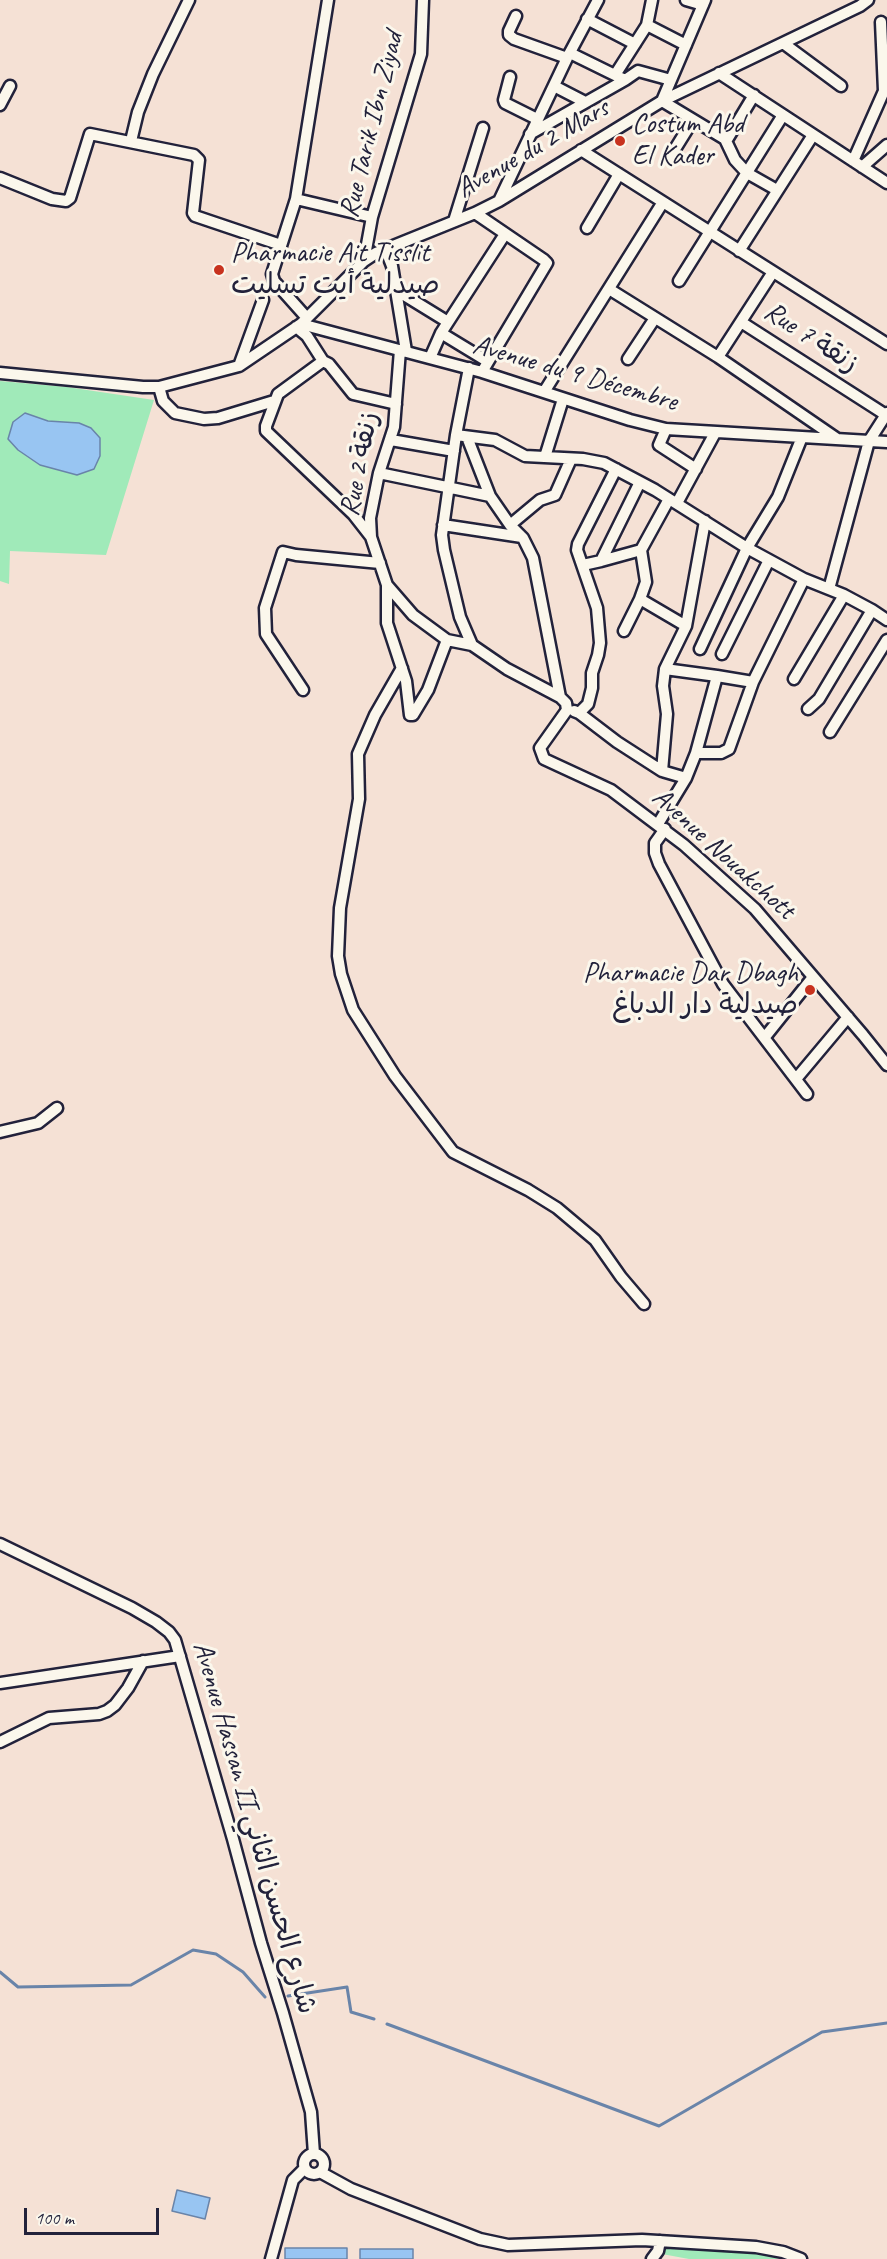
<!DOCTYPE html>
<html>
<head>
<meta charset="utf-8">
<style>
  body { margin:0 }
  #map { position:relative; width:887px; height:2259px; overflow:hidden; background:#f5e1d5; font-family:Caveat,sans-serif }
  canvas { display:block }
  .scale { position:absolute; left:24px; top:2208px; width:135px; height:27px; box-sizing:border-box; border:3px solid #22223b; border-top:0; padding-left:8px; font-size:18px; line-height:21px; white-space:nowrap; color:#22223b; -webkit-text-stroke:4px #fbf7ec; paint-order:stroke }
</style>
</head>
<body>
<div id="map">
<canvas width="887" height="2259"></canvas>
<div class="scale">100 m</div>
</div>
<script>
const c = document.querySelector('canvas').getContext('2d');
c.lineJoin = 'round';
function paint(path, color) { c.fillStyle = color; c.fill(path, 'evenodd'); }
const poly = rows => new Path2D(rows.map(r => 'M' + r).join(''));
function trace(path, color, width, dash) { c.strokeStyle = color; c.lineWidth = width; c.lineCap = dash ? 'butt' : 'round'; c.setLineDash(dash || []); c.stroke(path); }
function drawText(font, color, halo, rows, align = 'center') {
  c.font = font + ' Caveat,"Playpen Sans Arabic",sans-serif'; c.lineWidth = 6; c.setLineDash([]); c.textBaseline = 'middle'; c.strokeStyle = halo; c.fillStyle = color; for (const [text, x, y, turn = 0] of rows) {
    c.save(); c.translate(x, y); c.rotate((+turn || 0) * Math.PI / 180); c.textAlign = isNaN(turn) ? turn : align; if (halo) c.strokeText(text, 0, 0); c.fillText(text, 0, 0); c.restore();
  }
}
const green = poly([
  [0,381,67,387,154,400,106,555,10,551,9,584,0,581],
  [665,2246,765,2254,782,2259,689,2259,662,2254]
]);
const water = poly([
  [25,413,48,421,79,423,91,428,100,438,100,456,94,469,77,475,40,465,18,450,8,439,13,422,25,413],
  [177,2190,210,2198,205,2219,172,2211,177,2190],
  [285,2248,347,2248,347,2259,285,2259,285,2248],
  [360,2249,413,2249,413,2259,360,2259,360,2249]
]);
const stream = poly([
  [0,1972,18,1987,131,1985,193,1950,216,1954,243,1972,265,1997],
  [288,1996,347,1987,351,2012,374,2019],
  [387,2024,659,2126,822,2032,887,2023]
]);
const minor = poly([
  [686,0,703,5],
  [705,0,662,101,725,139,728,138,754,95],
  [516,16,509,31,509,35,514,39,567,58],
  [587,19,635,44],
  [647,25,686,45],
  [783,43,841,86],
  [570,53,625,80,638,71,671,80],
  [719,73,887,183],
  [615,75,647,25,652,0],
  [510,77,504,100,505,103,537,119],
  [554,86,585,102],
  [0,105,10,86],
  [530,134,625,80],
  [725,139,735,160,747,173,777,190],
  [131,141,138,112,153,74,189,0],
  [581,150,887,344],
  [670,157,693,120],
  [853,161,884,91,881,22],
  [862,167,887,145],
  [0,178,52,199,66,201,70,198,90,134,194,155,199,160,193,213,195,216,281,245],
  [296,199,372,217],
  [499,201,567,58,598,0],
  [475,213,544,260,547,263,482,372],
  [454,221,483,128],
  [587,228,619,174],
  [385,248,392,266,406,351],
  [739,251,813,135],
  [364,261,372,217,421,54,423,0],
  [679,281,783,115],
  [609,289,718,357,836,438],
  [396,290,448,322],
  [307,318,274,281,272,274,296,199,328,0],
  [741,322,886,415],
  [301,324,482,372,630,420,666,429,887,442],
  [296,327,307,336,323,361,329,364,353,394,396,404],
  [441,333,487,361],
  [400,350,394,427,379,473,370,518,371,537,387,585,413,615,447,640,472,645],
  [718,357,773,272],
  [430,358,441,333,505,234],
  [628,359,655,318],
  [323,361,278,394,266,426,266,431,353,514,371,537],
  [239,366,263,300],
  [469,368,456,435,442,535,444,550,460,617,472,645,507,669,560,697,566,703,567,710,540,748,544,759,611,790,684,845,755,909,863,1035,887,1065],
  [0,373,143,387,159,387,239,366,301,324,364,261,376,253,475,213,499,201,662,101,860,6,868,0],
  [159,387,163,401,175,413,204,419,218,418,274,401],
  [544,392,663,202],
  [666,429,659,445,696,469],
  [456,435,495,440,525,456,583,459,604,463,655,490,747,548,804,579,844,595,794,679],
  [467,437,490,496,510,525,523,538,533,558,560,697],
  [391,440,454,451],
  [545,457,563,399],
  [379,473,490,496],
  [677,503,715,433],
  [443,525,522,537],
  [510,525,540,500,555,495,571,459],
  [601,561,641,550],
  [583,565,601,561,640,482],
  [387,585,387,623,406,681,410,715,413,715,428,690,447,640],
  [829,589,869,441,887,413],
  [640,599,686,626],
  [872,610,887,620],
  [624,631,640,599,646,582,641,550,669,499],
  [700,649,747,548,778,497,802,437],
  [722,654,769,560],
  [402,668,375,715,358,754,359,799,340,908,338,956,341,974,353,1010,395,1076,453,1152,528,1190,557,1208,595,1240,621,1277,644,1304],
  [717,676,753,682],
  [303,690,266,634,265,608,283,552,296,555,380,563],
  [808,709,819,699,872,610,844,595],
  [574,711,579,713,588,704,592,688,592,673,598,655,600,643,597,608,577,550,578,544,616,469],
  [579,713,617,742,662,771,667,714,663,686,665,669,686,626,705,521],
  [830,732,887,640],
  [696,753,721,753,729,749,753,682,804,579],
  [662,771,686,778],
  [658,824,686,778,696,753,717,676,665,669],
  [665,829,655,843,655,853,659,864,723,984,807,1094],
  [765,1037,813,977],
  [796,1079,848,1017],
  [0,1132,38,1123,57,1108],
  [0,1544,132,1608,156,1622,169,1632,175,1640,233,1839,261,1943,283,2013,311,2112,314,2154],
  [0,1683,180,1656],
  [0,1742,49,1718,99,1714,107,1711,115,1705,128,1688,143,1661],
  '304 2164a10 10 0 1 1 20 0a10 10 0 1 1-20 0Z',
  [320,2172,351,2189,480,2239,508,2245,642,2240,756,2247,783,2252,801,2259],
  [271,2259,293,2180,305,2168],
  [652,2259,658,2251,660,2241]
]);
const markers = [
  [620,141,6,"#c8321e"],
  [219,270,6,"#c8321e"],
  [810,990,6,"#c8321e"]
];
const streetNames = [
  ["Rue Tarik Ibn Ziyad",372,125,-76],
  ["Avenue du 2 Mars",533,149,-30],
  ["Rue 7 زنقة",811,338,33],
  ["Avenue du 9 Décembre",575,374,16],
  ["Rue 2 زنقة",360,464,-79],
  ["Avenue Nouakchott",723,854,42],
  ["Avenue Hassan II شارع الحسن الثاني",254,1828,74]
];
const poiNames = [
  ["Costum Abd",632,125],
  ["El Kader",632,157],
  ["Pharmacie Ait Tisslit",231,254],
  ["صيدلية أيت تسليت",231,286],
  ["Pharmacie Dar Dbagh",798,974,"right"],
  ["صيدلية دار الدباغ",798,1006,"right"]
];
paint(green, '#a0eab9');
paint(water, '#98c5f2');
trace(water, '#6984a9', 1.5);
trace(stream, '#6984a9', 3);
trace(minor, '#22223b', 15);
trace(minor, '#fbf7ec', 10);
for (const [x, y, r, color] of markers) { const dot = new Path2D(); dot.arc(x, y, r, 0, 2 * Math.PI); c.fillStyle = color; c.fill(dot); trace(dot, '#fbf7ec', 2); }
drawText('28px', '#22223b', '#fbf7ec', streetNames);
drawText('28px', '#22223b', '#fbf7ec', poiNames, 'left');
</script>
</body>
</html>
